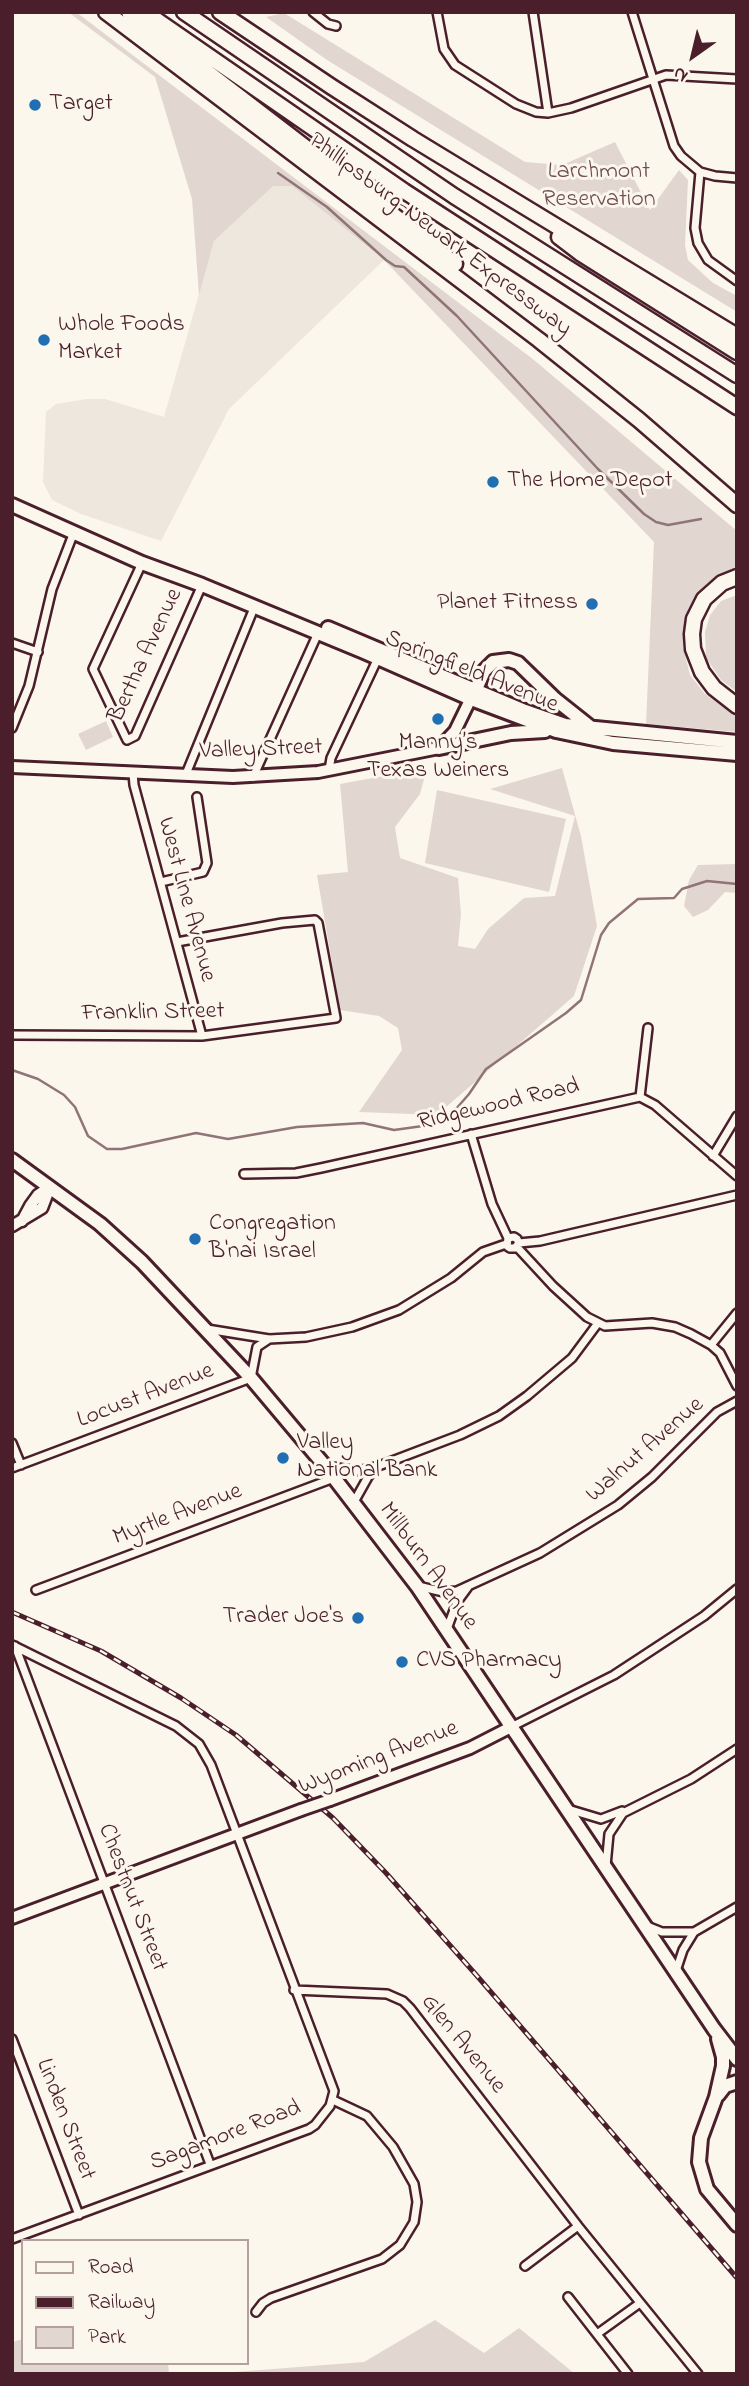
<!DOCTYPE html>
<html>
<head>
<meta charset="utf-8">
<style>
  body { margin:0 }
  #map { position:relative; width:749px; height:2386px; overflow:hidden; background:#fbf7ec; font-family:"Indie Flower",sans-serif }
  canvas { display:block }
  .frame { position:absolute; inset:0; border:14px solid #4a1f2b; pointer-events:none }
  .legend { position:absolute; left:21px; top:2239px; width:228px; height:126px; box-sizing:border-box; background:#fbf7ec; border:2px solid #b4a19f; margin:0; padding:9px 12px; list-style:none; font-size:21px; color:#4a1f2b }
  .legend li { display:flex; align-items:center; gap:14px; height:35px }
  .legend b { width:35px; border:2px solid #b4a19f }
  .north { position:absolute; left:658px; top:21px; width:70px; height:70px; -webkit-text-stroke:5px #fbf7ec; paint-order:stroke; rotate:214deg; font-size:19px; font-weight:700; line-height:28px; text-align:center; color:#4a1f2b }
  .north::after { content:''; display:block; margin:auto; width:24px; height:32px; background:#4a1f2b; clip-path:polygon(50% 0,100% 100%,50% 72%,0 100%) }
</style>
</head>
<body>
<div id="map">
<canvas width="749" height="2386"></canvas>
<div class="frame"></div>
<ul class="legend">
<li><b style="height:9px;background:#fbf7ec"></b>Road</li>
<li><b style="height:9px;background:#4a1f2b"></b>Railway</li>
<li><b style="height:19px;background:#e2d7d0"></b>Park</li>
</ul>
<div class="north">N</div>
</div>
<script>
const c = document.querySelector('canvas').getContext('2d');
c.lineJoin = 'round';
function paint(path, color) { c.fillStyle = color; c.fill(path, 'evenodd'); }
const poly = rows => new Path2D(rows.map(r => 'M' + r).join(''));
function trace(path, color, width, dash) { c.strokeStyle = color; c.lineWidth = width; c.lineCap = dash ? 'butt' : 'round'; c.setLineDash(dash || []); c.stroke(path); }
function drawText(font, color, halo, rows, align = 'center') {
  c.font = font + ' "Indie Flower",sans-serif'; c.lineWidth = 6; c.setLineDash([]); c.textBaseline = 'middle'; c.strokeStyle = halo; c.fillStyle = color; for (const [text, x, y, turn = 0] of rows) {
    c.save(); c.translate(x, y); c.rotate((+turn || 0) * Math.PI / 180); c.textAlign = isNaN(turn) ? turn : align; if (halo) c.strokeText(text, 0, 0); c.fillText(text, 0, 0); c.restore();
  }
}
const built = poly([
  [272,186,292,186,384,260,229,409,161,541,81,514,52,500,43,482,46,412,56,404,87,399,105,399,164,417,214,241]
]);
const green = poly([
  [68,12,76,12,534,360,737,531,737,569,707,584,688,609,683,647,690,675,705,694,737,716,737,732,646,724,654,542,384,260,292,186,273,186,214,241,199,295,192,199,155,77],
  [284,13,525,162,562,165,615,142,650,210,679,170,688,180,685,245,688,260,713,283,737,296,737,312,327,60,266,17],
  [734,596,737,596,737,692,721,680,706,658,705,632,710,615,721,601],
  [106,721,113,737,86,750,78,734],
  [427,768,420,794,395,827,400,858,458,878,461,914,458,946,475,949,488,929,524,898,555,896,575,816,490,789,562,768,581,836,597,926,574,996,437,1115,359,1112,402,1050,398,1028,379,1016,340,1010,317,875,348,872,340,784],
  [437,790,566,819,549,892,425,863],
  [737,864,737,893,725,892,708,910,693,917,684,906,689,880,698,865],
  [435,2320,484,2353,519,2328,575,2374,208,2374,364,2362],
  [23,2339,23,2363,168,2363,169,2374,12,2374,12,2342]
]);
const stream = poly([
  [278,173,327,207,386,260,395,266,404,267,457,316,598,469,644,514,656,522,668,525,701,519],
  [12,1070,38,1079,64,1095,75,1107,88,1136,107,1149,122,1149,196,1133,228,1139,297,1127,363,1123,394,1130,430,1125,449,1117,469,1094,486,1069,566,1013,581,1000,601,935,609,923,638,899,674,898,682,889,707,881,737,884]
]);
const minor = poly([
  [313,12,328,24,336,26],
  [437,12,444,49,455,65,516,104,536,112,548,113,571,108,666,75,737,79],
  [533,12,548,113],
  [632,12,674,146,681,156,700,172,715,176,737,178],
  [700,172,695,228,698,243,708,260,737,281],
  [142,563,93,669,127,740,135,736,202,585],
  [12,643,38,652],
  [12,728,29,686,52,589,74,532],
  [329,770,331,758,378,658],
  [133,773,134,785,202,1036],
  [186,774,254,608],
  [253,777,318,633],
  [161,882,203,872,207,863,197,797],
  [12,1035,202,1036,336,1018,318,923,315,920,282,923,177,942],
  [640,1097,648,1028],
  [471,1134,492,1204,508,1238,507,1246,510,1248,515,1248,519,1243,517,1239,514,1237,508,1238],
  [713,1156,737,1116],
  [244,1174,296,1173,321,1168,640,1097,655,1105,737,1176],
  [519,1243,540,1241,737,1195],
  [517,1247,553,1286,587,1317,605,1326,652,1323,675,1327,691,1334,711,1345,720,1353,737,1386],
  [207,1329,269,1339,306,1337,352,1327,399,1310,451,1278,483,1252,506,1244],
  [711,1345,737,1313],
  [12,1443,21,1465],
  [325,1466,357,1471,375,1467],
  [12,1468,251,1378,257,1347,269,1339],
  [354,1502,368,1477,376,1467,460,1435,499,1416,527,1396,572,1358,598,1323],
  [418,1586,443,1592,457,1591,540,1553,618,1505,652,1477,717,1412,737,1401],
  [36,1590,334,1478],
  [447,1629,457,1602,468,1587],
  [12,1645,176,1726,199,1744,211,1765,334,2091,330,2106,315,2125,309,2129,12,2239],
  [15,1646,210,2164],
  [511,1727,614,1675,704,1616,737,1589],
  [571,1810,601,1819,622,1811],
  [606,1866,609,1834,623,1813,691,1779,737,1749],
  [647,1926,662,1932,694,1932],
  [676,1971,683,1950,694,1932,737,1907],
  [294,1990,387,1994,403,2001,410,2008,578,2226,698,2374],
  [12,2039,79,2215],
  [525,2266,578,2226],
  [568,2297,628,2374],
  [256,2312,263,2303,271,2298,382,2259,400,2245,414,2222,417,2202,414,2184,393,2147,367,2116,333,2100],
  [597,2334,640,2303]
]);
const tertiary = poly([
  [22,1221,30,1206,38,1195,50,1187],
  [12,1226,42,1208,50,1187]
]);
const secondary = poly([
  [12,767,233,777,318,772,439,748,455,731,473,694],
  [330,1800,470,1748,511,1727],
  [12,1918,301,1810]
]);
const primary = poly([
  [12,505,142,563,202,585,364,652,471,699,556,731,613,743,737,754],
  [328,628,525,711,565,725,737,742],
  [476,689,484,671,493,662,509,660,518,663,555,699,589,726],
  [439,748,511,733,545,731],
  [12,1160,100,1224,142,1262,251,1378,325,1466,417,1586,714,2029,737,2059],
  [718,2039,723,2057,723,2066,716,2097,701,2138,699,2162,707,2189,737,2225],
  [718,2095,725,2086,737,2082]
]);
const motorway = poly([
  [106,12,539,340,639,420,737,505],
  [129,12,382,206,455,264],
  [145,12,404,191,737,407],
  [184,12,454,196,737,375],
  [220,12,332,87,413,139,737,336],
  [559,237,580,253,737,352],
  [737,577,722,583,704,599,694,619,692,634,693,649,702,672,714,688,737,706]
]);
const rail = poly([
  [12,1612,101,1651,181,1698,236,1735,333,1818,386,1873,478,1977,737,2278]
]);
const secondaryBridge = poly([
  [301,1810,330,1800]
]);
const markers = [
  [35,105,7,"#1f6fb2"],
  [44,340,7,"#1f6fb2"],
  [493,482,7,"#1f6fb2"],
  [592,604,7,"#1f6fb2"],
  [438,719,7,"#1f6fb2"],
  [195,1239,7,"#1f6fb2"],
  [283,1458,7,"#1f6fb2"],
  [358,1618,7,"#1f6fb2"],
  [402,1662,7,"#1f6fb2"]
];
const poiNames = [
  ["Target",49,105],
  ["Whole Foods",58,326],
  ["Market",58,354],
  ["The Home Depot",507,482],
  ["Planet Fitness",578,604,"right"],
  ["Manny’s",438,744,"center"],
  ["Texas Weiners",438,772,"center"],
  ["Congregation",209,1225],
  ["B'nai Israel",209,1253],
  ["Valley",297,1444],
  ["National Bank",297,1472],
  ["Trader Joe's",344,1618,"right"],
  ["CVS Pharmacy",416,1662]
];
const parkNames = [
  ["Larchmont",599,173],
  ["Reservation",599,201]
];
const streetNames = [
  ["Phillipsburg-Newark Expressway",439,236,37],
  ["Bertha Avenue",147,656,-65],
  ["Springfield Avenue",471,673,22],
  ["Valley Street",261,751,-2],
  ["West Line Avenue",185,900,75],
  ["Franklin Street",153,1014,-1],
  ["Ridgewood Road",499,1106,-13],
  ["Locust Avenue",146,1397,-21],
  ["Walnut Avenue",646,1451,-41],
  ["Myrtle Avenue",178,1516,-21],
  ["Millburn Avenue",427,1567,54],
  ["Wyoming Avenue",379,1759,-21],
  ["Chestnut Street",131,1898,69],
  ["Glen Avenue",462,2045,51],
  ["Linden Street",64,2120,69],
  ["Sagamore Road",226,2137,-21]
];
paint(built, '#eee7de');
paint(green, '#e2d7d0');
trace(stream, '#907477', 2.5);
trace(minor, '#4a1f2b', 12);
trace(tertiary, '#4a1f2b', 15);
trace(secondary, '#4a1f2b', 16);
trace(primary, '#4a1f2b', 18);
trace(motorway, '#4a1f2b', 19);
trace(minor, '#fbf7ec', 7);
trace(tertiary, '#fbf7ec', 10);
trace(secondary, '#fbf7ec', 10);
trace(primary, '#fbf7ec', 12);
trace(motorway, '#fbf7ec', 14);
trace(rail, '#4a1f2b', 5);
trace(rail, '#fbf7ec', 2.5, [8]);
trace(secondaryBridge, '#4a1f2b', 16, []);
trace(secondaryBridge, '#fbf7ec', 10);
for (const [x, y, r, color] of markers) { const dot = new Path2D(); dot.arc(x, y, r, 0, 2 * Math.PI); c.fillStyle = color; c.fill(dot); trace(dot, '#fbf7ec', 2.5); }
drawText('24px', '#4a1f2b', '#fbf7ec', poiNames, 'left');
drawText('24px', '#704d54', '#fbf7ec', parkNames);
drawText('24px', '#4a1f2b', '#fbf7ec', streetNames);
</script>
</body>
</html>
